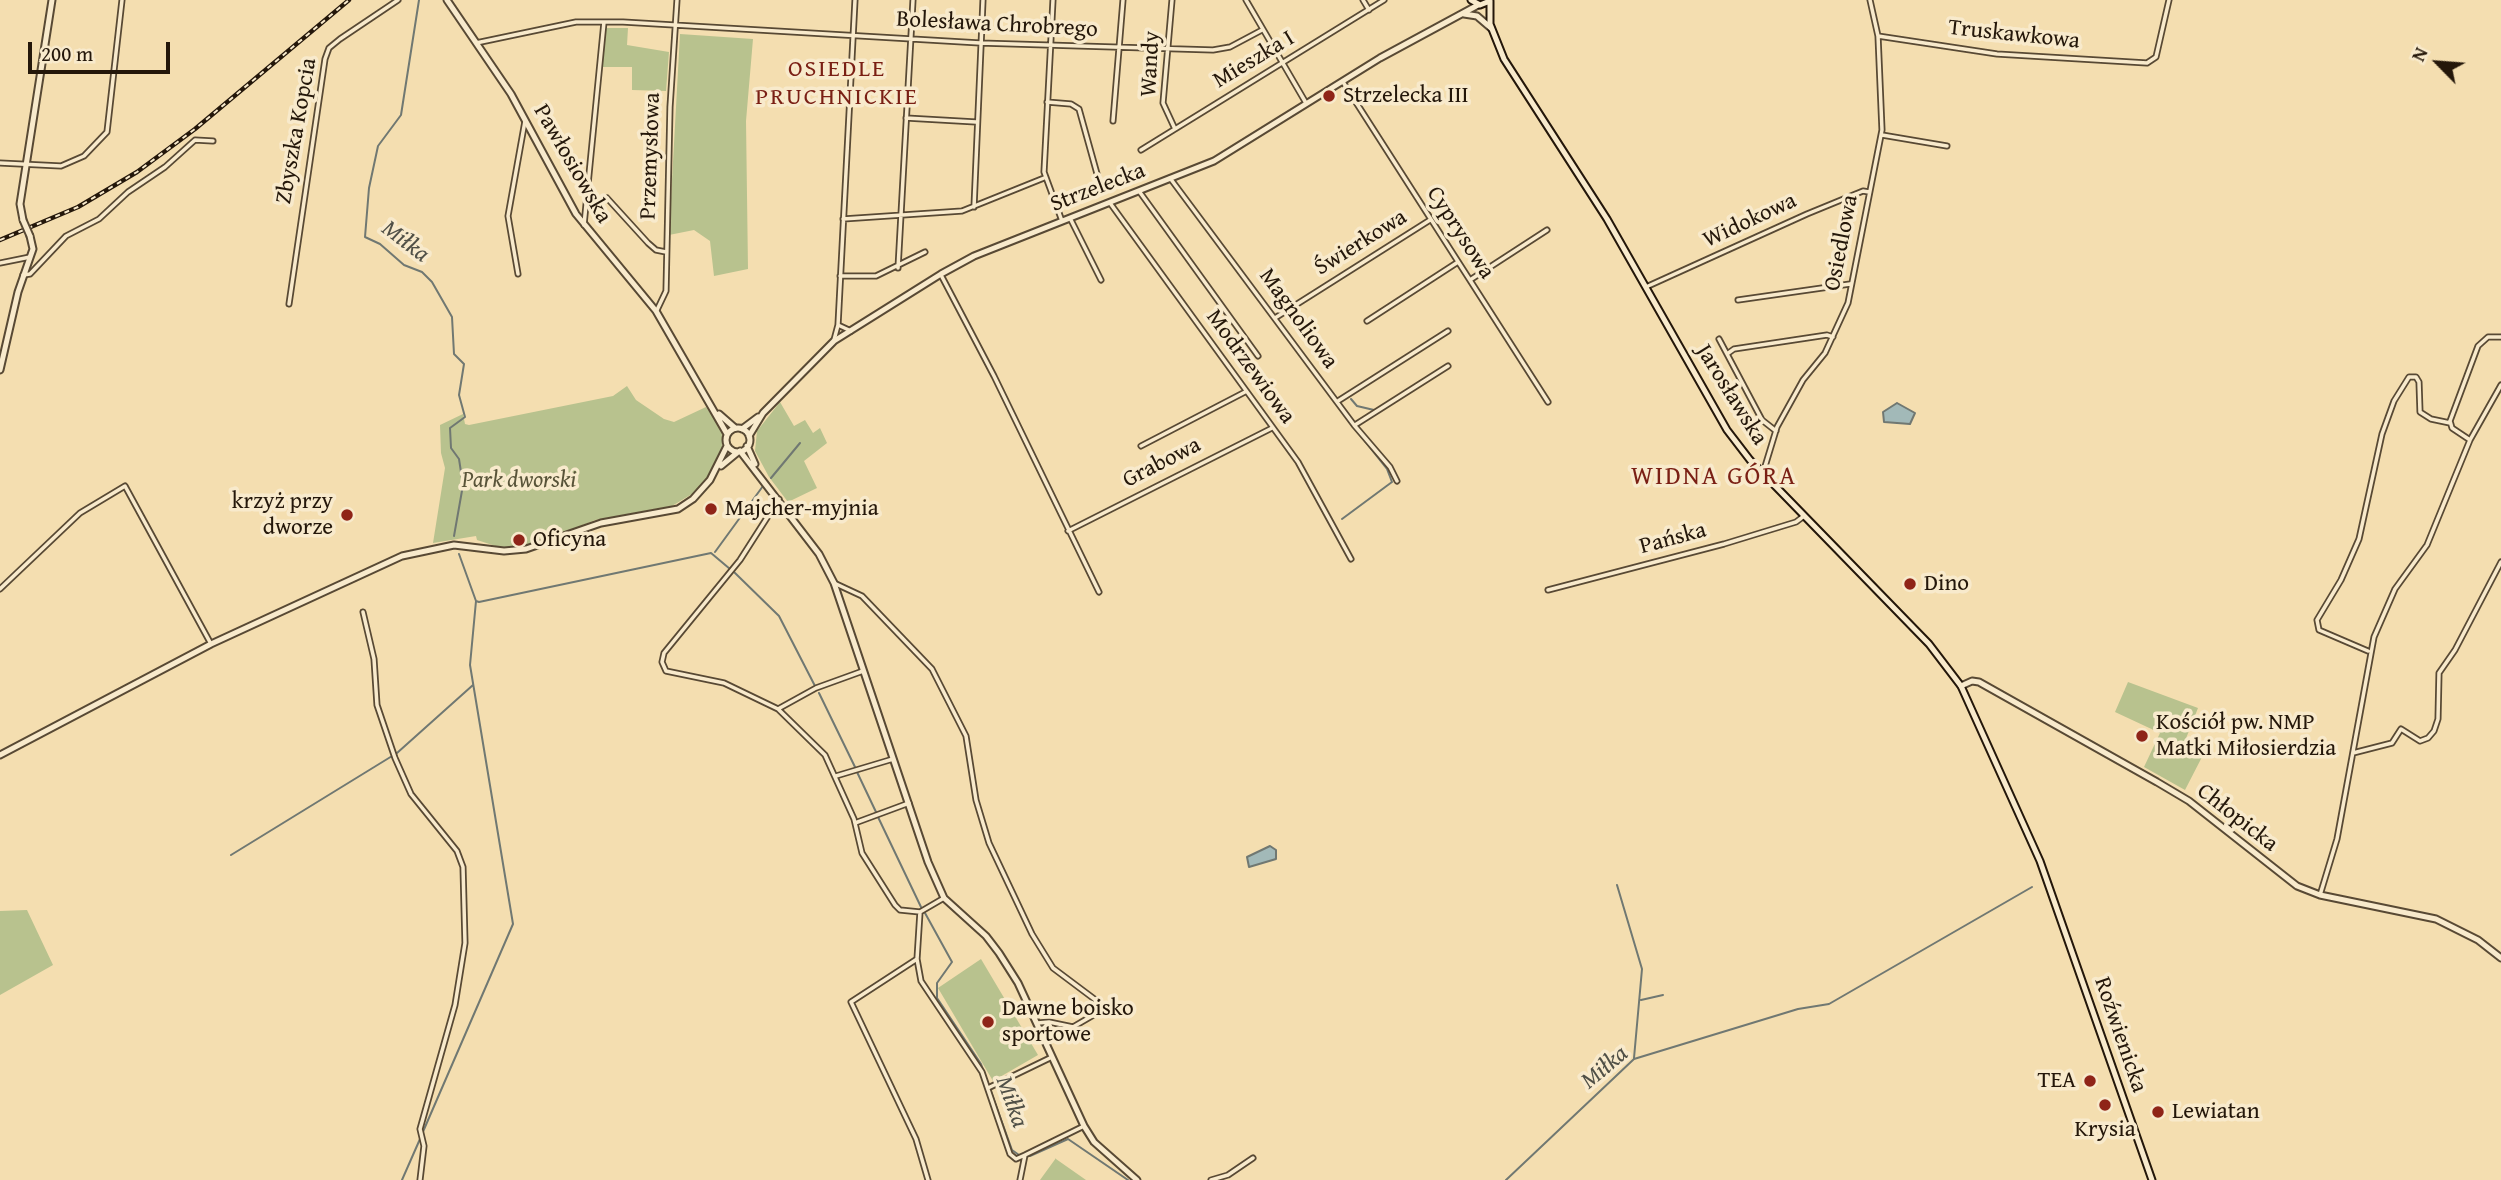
<!DOCTYPE html>
<html>
<head>
<meta charset="utf-8">
<style>
  body { margin:0 }
  #map { position:relative; width:2501px; height:1180px; overflow:hidden; background:#f4deb0; font-family:"Gentium Book Plus",serif }
  canvas { display:block }
  .north { position:absolute; left:2403px; top:28px; width:70px; height:70px; -webkit-text-stroke:5px #f8eacc; paint-order:stroke; rotate:295deg; font-size:19px; font-weight:700; line-height:28px; text-align:center; color:#24170a }
  .north::after { content:''; display:block; margin:auto; width:24px; height:32px; background:#24170a; clip-path:polygon(50% 0,100% 100%,50% 72%,0 100%) }
  .scale { position:absolute; left:28px; top:42px; width:142px; height:32px; box-sizing:border-box; border:4px solid #24170a; border-top:0; padding-left:9px; font-size:21px; line-height:24px; white-space:nowrap; color:#24170a; -webkit-text-stroke:5px #f8eacc; paint-order:stroke }
</style>
</head>
<body>
<div id="map">
<canvas width="2501" height="1180"></canvas>
<div class="north">N</div>
<div class="scale">200 m</div>
</div>
<script>
const c = document.querySelector('canvas').getContext('2d');
c.lineJoin = 'round';
function paint(path, color) { c.fillStyle = color; c.fill(path, 'evenodd'); }
const poly = rows => new Path2D(rows.map(r => 'M' + r).join(''));
function trace(path, color, width, dash) { c.strokeStyle = color; c.lineWidth = width; c.lineCap = dash ? 'butt' : 'round'; c.setLineDash(dash || []); c.stroke(path); }
function drawText(font, color, halo, rows, align = 'center') {
  c.font = font + ' "Gentium Book Plus",serif'; c.lineWidth = 7; c.setLineDash([]); c.textBaseline = 'middle'; c.strokeStyle = halo; c.fillStyle = color; for (const [text, x, y, turn = 0] of rows) {
    c.save(); c.translate(x, y); c.rotate((+turn || 0) * Math.PI / 180); c.textAlign = isNaN(turn) ? turn : align; if (halo) c.strokeText(text, 0, 0); c.fillText(text, 0, 0); c.restore();
  }
}
const green = poly([
  [605,28,628,28,627,45,669,52,666,91,632,90,632,67,602,67],
  [680,34,753,39,746,121,748,269,714,276,710,241,694,230,669,235],
  [627,386,636,400,664,419,674,422,706,407,722,430,722,449,716,467,697,491,672,506,595,520,537,544,505,549,477,540,476,536,433,543,445,468,441,453,440,425,463,414,465,424,469,425,613,396],
  [780,402,794,426,805,420,813,433,820,428,827,443,804,461,817,488,788,502,769,477,755,451,757,431],
  [2128,682,2198,708,2183,746,2202,757,2185,790,2144,767,2160,733,2115,712],
  [27,910,53,965,0,995,0,911],
  [981,959,1038,1055,993,1081,938,988],
  [1056,1158,1056,1159,1086,1180,1040,1180]
]);
const water = poly([
  [1897,403,1915,413,1910,424,1884,422,1883,412,1897,403],
  [1270,846,1276,850,1276,859,1249,867,1247,857,1270,846]
]);
const stream = poly([
  [419,0,401,115,378,146,369,188,365,237,380,244,404,265,422,272,432,282,452,317,454,354,464,364,459,395,465,417,450,428,451,448,459,459,463,485,454,536],
  [1301,356,1325,388],
  [1351,399,1357,406,1374,410],
  [771,478,800,443],
  [1342,519,1392,482,1387,469,1360,435],
  [715,552,763,486],
  [459,554,476,601,479,602,711,553,730,569],
  [734,572,779,616,815,686],
  [819,693,855,767],
  [857,772,876,812],
  [878,817,921,907],
  [231,855,397,753,473,685],
  [1617,885,1642,969,1634,1058],
  [925,913,952,962,937,983,937,998,981,1064,1012,1150,1019,1155],
  [1641,1000,1663,995],
  [422,1134,513,924,470,665,476,601],
  [1030,1156,1068,1139,1128,1180],
  [402,1180,420,1139],
  [1506,1180,1634,1059,1798,1009,1829,1004,2032,887]
]);
const minor = poly([
  [1053,0,1044,172,1062,221],
  [1172,0,1163,103,1175,129],
  [1246,0,1306,103],
  [1363,0,1369,10],
  [1878,36,1997,54,2147,63,2156,57,2169,0],
  [476,43,576,22,623,22,980,43,1213,50,1230,47,1262,30],
  [1343,82,1548,402],
  [1047,102,1071,104,1079,109,1099,181],
  [906,118,976,122],
  [1113,121,1123,0],
  [1882,135,1947,146],
  [1141,150,1384,0],
  [0,163,61,166,84,156,107,132,122,0],
  [1170,178,1354,425,1390,467,1397,481],
  [1139,191,1258,356],
  [607,198,648,243,656,250,666,252],
  [1110,203,1298,462,1351,559],
  [974,207,983,0],
  [1070,218,1101,280],
  [843,219,962,211,1044,178],
  [584,225,604,22],
  [0,263,30,257],
  [898,268,913,0],
  [518,274,508,216,525,121],
  [23,275,30,274,66,236,99,219,128,192,165,167,195,140,213,141],
  [941,275,994,376,1099,592],
  [840,276,876,276,925,252],
  [1470,280,1547,230],
  [1646,287,1807,214,1863,191,1869,192],
  [1738,300,1850,284],
  [289,304,325,59,329,48,340,39,398,0],
  [657,310,666,291,670,107,677,0],
  [1275,318,1430,220],
  [1367,321,1458,262],
  [838,325,851,331],
  [1719,339,1762,420,1776,431],
  [834,340,838,325,855,0],
  [1727,354,1734,349,1827,335,1833,337],
  [1338,401,1448,331],
  [1355,425,1448,366],
  [2470,440,2452,428,2450,421,2478,346,2488,337,2501,337],
  [1141,446,1245,392],
  [1763,473,1777,427,1803,380,1825,353,1848,303,1882,130,1878,36,1870,0],
  [779,499,740,560,664,653,662,662,666,671,724,683,778,709,816,688,863,671],
  [1068,531,1272,428],
  [834,583,862,596,932,669,966,736,976,800,989,843,1032,934,1053,968,1101,1004,1097,1013,1073,1027,1049,1022,1038,1023],
  [0,589,80,513,125,486,211,644],
  [1548,590,1724,544,1796,522,1804,516],
  [363,612,374,659,377,705,395,758,411,794,457,851,463,867,465,943,455,1005,420,1129,424,1146,420,1180],
  [2368,651,2319,630,2317,620,2341,580,2359,539,2382,434,2394,401,2409,377,2416,377,2419,382,2420,412,2431,419,2450,423],
  [778,709,825,755,854,819,862,853,895,905,900,910,920,912,944,898],
  [2353,753,2392,743,2401,729,2420,741,2428,738,2434,731,2438,719,2439,673,2455,650,2501,562],
  [836,776,893,759],
  [855,823,909,803],
  [2320,895,2337,839,2374,637,2395,589,2427,545,2470,440,2501,385],
  [920,912,917,959,851,1002,916,1139,928,1180],
  [917,959,921,981,982,1072,1010,1154,1016,1159,1025,1155,1084,1126],
  [988,1088,1052,1057],
  [1020,1180,1025,1155],
  [1211,1180,1228,1175,1253,1158]
]);
const tertiary = poly([
  [447,0,511,94,576,214,656,311,727,434],
  [1464,14,1477,16,1491,28],
  [23,220,20,204,52,0],
  [0,370,18,292,33,249,30,236],
  [719,414,735,428],
  '726 440a12 12 0 1 1 24 0a12 12 0 1 1-24 0Z',
  [742,429,758,417],
  [749,436,763,413,834,341,941,274,974,256,1214,161,1380,58,1478,5],
  [747,446,755,464],
  [740,451,819,554,834,583,928,862,944,898,986,936,999,953,1018,983,1084,1126,1094,1142,1137,1180],
  [721,466,738,452],
  [1961,686,1972,681,1979,682,2157,782,2189,801,2297,886,2320,895,2436,919,2478,940,2501,958],
  [0,755,211,644,402,556,454,545,504,551,526,549,601,523,678,509,693,499,710,480,727,446]
]);
const secondary = poly([
  [1471,0,1480,5,1490,1],
  [1490,1,1490,24,1504,59,1607,219,1727,430,1750,460,1929,644,1961,686,2040,861,2152,1180]
]);
const rail = poly([
  [0,240,78,207,137,172,195,129,349,0]
]);
const tertiaryBridge = poly([
  [23,220,30,236]
]);
const markers = [
  [1329,96,7,"#8f2418"],
  [711,509,7,"#8f2418"],
  [347,515,7,"#8f2418"],
  [519,540,7,"#8f2418"],
  [1910,584,7,"#8f2418"],
  [2142,736,7,"#8f2418"],
  [988,1022,7,"#8f2418"],
  [2090,1081,7,"#8f2418"],
  [2105,1105,7,"#8f2418"],
  [2158,1112,7,"#8f2418"]
];
const streetNames = [
  ["Bolesława Chrobrego",997,25,3],
  ["Truskawkowa",2014,35,6],
  ["Mieszka I",1254,60,-31],
  ["Wandy",1151,64,-87],
  ["Zbyszka Kopcia",297,131,-80],
  ["Przemysłowa",651,156,-88],
  ["Pawłosiowska",572,164,60],
  ["Strzelecka",1098,188,-21],
  ["Widokowa",1750,221,-25],
  ["Cyprysowa",1460,233,57],
  ["Świerkowa",1361,243,-32],
  ["Osiedlowa",1842,243,-79],
  ["Magnoliowa",1298,319,54],
  ["Modrzewiowa",1250,367,54],
  ["Jarosławska",1731,395,58],
  ["Grabowa",1162,463,-27],
  ["Pańska",1673,539,-15],
  ["Chłopicka",2237,818,38],
  ["Roźwienicka",2120,1035,71]
];
const poiNames = [
  ["Strzelecka III",1343,96],
  ["krzyż przy",333,502,"right"],
  ["dworze",333,528,"right"],
  ["Majcher-myjnia",725,509],
  ["Oficyna",533,540],
  ["Dino",1924,584],
  ["Kościół pw. NMP",2156,723],
  ["Matki Miłosierdzia",2156,749],
  ["Dawne boisko",1002,1009],
  ["sportowe",1002,1035],
  ["TEA",2076,1081,"right"],
  ["Lewiatan",2172,1112],
  ["Krysia",2105,1130,"center"]
];
const parkNames = [
  ["Park dworski",519,481]
];
const neighbourhoodNames = [
  ["OSIEDLE",837,70],
  ["PRUCHNICKIE",837,98]
];
const waterNames = [
  ["Miłka",405,242,37],
  ["Miłka",1605,1068,-40],
  ["Miłka",1011,1102,70]
];
const quarterNames = [
  ["WIDNA GÓRA",1714,477]
];
paint(green, '#b8c28e');
paint(water, '#a2b9b8');
trace(water, '#707872', 2);
trace(stream, '#707872', 2);
trace(minor, '#584934', 7);
trace(tertiary, '#584934', 9);
trace(secondary, '#24170a', 9);
trace(minor, '#f8eacc', 3.5);
trace(tertiary, '#f8eacc', 5);
trace(secondary, '#f8eacc', 5);
trace(rail, '#24170a', 4.5);
trace(rail, '#f8eacc', 2, [5]);
trace(tertiaryBridge, '#584934', 9, []);
trace(tertiaryBridge, '#f8eacc', 5);
for (const [x, y, r, color] of markers) { const dot = new Path2D(); dot.arc(x, y, r, 0, 2 * Math.PI); c.fillStyle = color; c.fill(dot); trace(dot, '#f8eacc', 2.5); }
drawText('23px', '#24170a', '#f8eacc', streetNames);
drawText('23px', '#24170a', '#f8eacc', poiNames, 'left');
drawText('italic 23px', '#585338', '#f8eacc', parkNames);
c.letterSpacing = '2px';
drawText('24px', '#7a1f14', '#f8eacc', neighbourhoodNames);
c.letterSpacing = '0px';
drawText('italic 24px', '#505047', '#f8eacc', waterNames);
c.letterSpacing = '2px';
drawText('26px', '#7a1f14', '#f8eacc', quarterNames);
c.letterSpacing = '0px';
</script>
</body>
</html>
